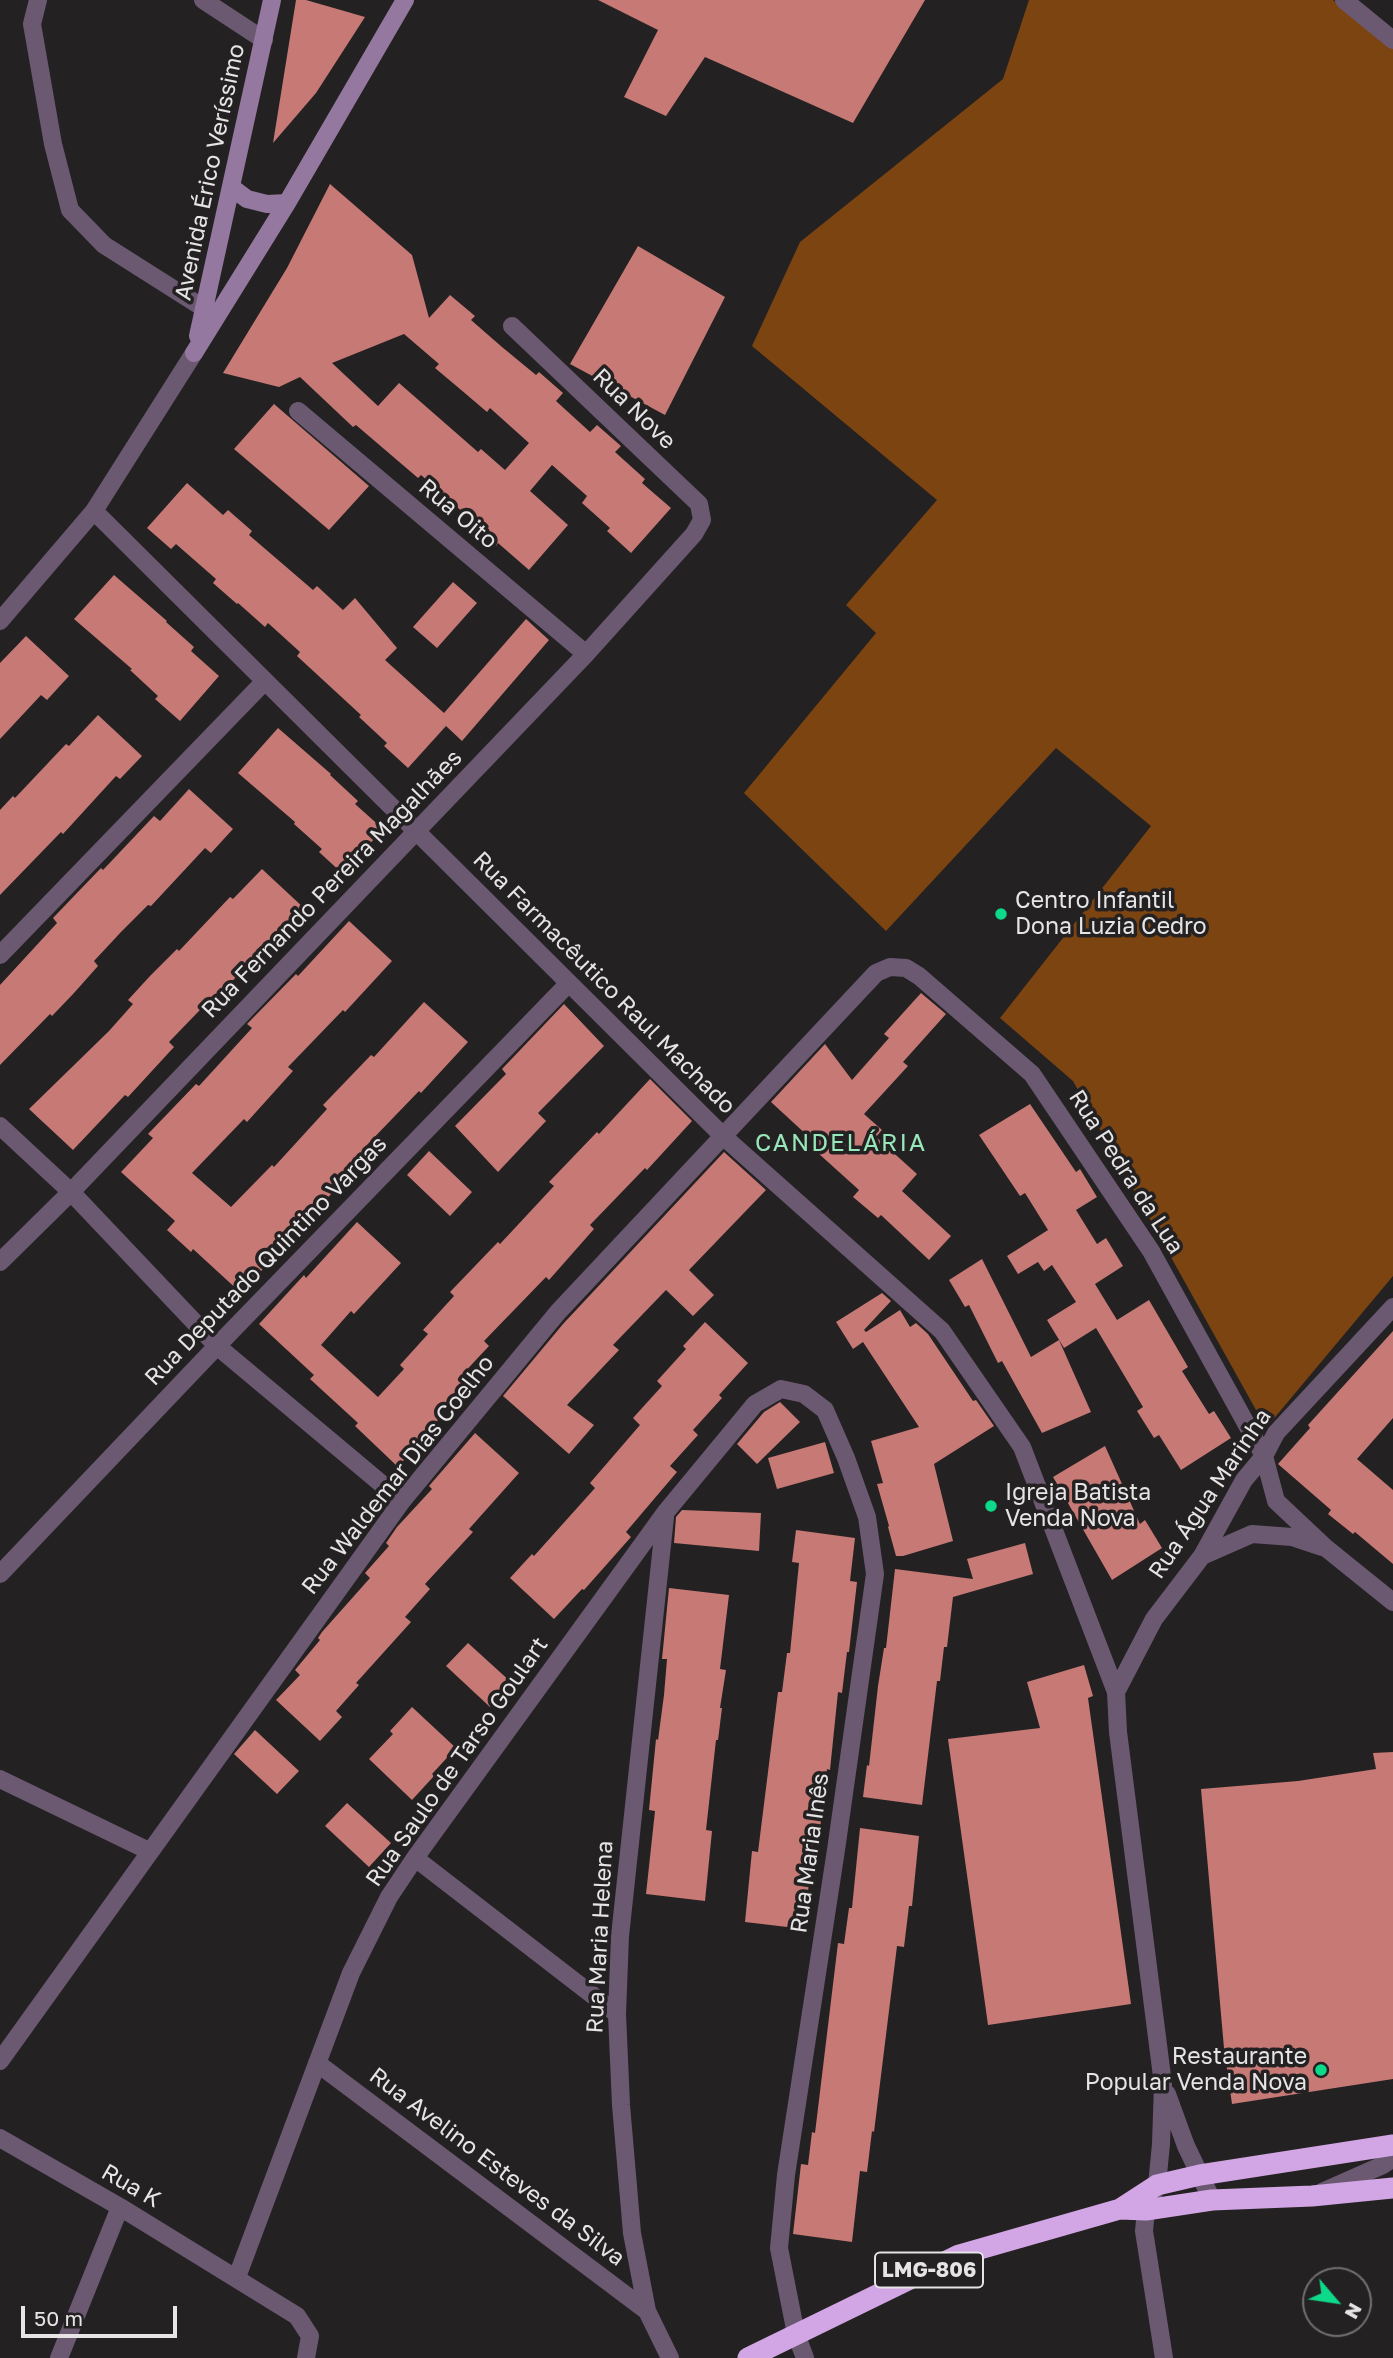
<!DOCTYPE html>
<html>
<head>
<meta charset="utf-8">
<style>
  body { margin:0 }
  #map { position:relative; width:1393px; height:2358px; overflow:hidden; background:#242122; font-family:"Golos Text",sans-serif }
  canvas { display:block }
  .north { position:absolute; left:1302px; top:2267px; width:70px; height:70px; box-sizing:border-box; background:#242122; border:2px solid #726f70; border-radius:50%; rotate:119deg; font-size:19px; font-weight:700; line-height:28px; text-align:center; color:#e6e4e4 }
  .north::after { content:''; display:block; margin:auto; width:24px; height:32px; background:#0dd98a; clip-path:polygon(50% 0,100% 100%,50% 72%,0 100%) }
  .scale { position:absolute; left:21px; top:2306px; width:156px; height:32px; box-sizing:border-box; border:4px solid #e6e4e4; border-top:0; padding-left:9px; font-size:21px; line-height:24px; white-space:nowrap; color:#e6e4e4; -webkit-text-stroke:5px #242122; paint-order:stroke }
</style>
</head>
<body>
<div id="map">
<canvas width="1393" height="2358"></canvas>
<div class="north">N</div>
<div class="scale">50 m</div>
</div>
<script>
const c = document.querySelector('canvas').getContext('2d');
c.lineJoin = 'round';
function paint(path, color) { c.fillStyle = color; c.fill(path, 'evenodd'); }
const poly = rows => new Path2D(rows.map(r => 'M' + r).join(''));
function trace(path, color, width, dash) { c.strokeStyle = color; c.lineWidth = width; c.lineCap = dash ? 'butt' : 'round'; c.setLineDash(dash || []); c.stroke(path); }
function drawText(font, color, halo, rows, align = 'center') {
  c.font = font + ' "Golos Text",sans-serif'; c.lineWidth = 7; c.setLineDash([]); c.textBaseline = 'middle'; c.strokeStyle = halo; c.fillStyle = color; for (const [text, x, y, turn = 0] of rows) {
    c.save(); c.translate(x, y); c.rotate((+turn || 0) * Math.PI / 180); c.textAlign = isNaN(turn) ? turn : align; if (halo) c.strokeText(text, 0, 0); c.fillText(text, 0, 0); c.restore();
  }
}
const forest = poly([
  [1029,0,1333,0,1393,48,1393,1276,1266,1428,1073,1081,1000,1018,1151,826,1056,748,886,931,744,793,876,633,846,605,937,500,752,346,800,242,1003,79]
]);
const building = poly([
  [296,0,306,0,365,17,316,93,273,143],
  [598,0,925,0,853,123,705,57,666,116,624,97,658,30],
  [330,184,412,255,429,318,450,295,475,316,471,320,502,347,536,375,539,372,563,393,556,401,590,432,597,425,621,446,615,452,645,479,642,483,671,508,631,553,607,531,610,528,582,503,587,496,552,465,530,491,568,525,529,570,498,543,496,546,472,524,474,522,421,475,418,478,356,425,353,427,300,377,279,387,223,373,287,268],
  [404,334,439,364,435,368,460,389,487,412,490,408,529,443,505,470,481,449,478,452,399,383,378,406,332,363],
  [638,246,725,297,665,415,570,364],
  [274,404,369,486,329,530,234,449],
  [187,483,223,515,228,510,252,531,249,535,313,590,317,586,343,610,355,598,397,648,385,660,444,713,526,619,549,640,462,741,446,726,408,768,384,746,387,743,359,717,361,715,297,656,300,652,268,623,265,627,238,603,237,604,213,583,216,579,176,544,171,549,147,528],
  [114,575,167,621,166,622,194,647,191,651,219,676,180,721,155,699,158,696,130,670,132,669,74,619],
  [453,582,477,603,437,648,413,627],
  [26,636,69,676,47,700,41,695,0,739,0,663],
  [98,715,142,756,120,779,116,776,63,834,61,832,0,895,0,810,13,796,15,798,66,744,69,746],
  [278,728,331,774,330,775,358,801,355,804,383,829,343,874,319,852,322,849,294,824,295,822,238,773],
  [189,789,233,829,211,853,205,848,151,906,148,905,121,932,94,961,98,966,74,993,52,1016,50,1014,0,1065,0,985,57,923,53,918,75,895,101,868,103,870,154,816,160,821],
  [262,869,305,909,284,933,280,929,226,988,224,986,197,1013,169,1042,174,1047,128,1097,125,1095,73,1150,29,1109,109,1031,133,1004,128,1000,150,976,177,949,179,951,230,897,233,899],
  [349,921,392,961,345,1012,343,1010,288,1067,293,1071,247,1122,244,1119,192,1173,231,1207,272,1165,274,1167,327,1109,323,1105,371,1055,374,1057,424,1002,468,1042,421,1093,419,1091,364,1148,369,1152,323,1203,320,1200,258,1265,263,1269,241,1293,193,1249,191,1252,167,1230,175,1221,121,1172,153,1138,148,1134,196,1084,199,1086,252,1028,247,1024,296,974,298,976],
  [921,993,946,1014,903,1062,908,1066,864,1114,882,1130,876,1137,917,1174,902,1191,951,1236,929,1260,881,1215,878,1218,853,1197,859,1190,818,1153,822,1149,771,1102,825,1044,852,1080,889,1038,884,1034],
  [564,1004,604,1046,538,1113,546,1121,498,1172,455,1126,506,1074,502,1069],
  [650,1079,692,1121,647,1170,645,1168,590,1225,594,1229,549,1280,546,1277,484,1341,489,1346,460,1377,465,1382,439,1411,443,1414,398,1467,355,1426,358,1423,310,1379,314,1375,259,1324,304,1275,306,1278,357,1222,401,1263,354,1314,351,1311,321,1345,378,1397,404,1369,400,1365,428,1334,423,1330,454,1296,450,1292,498,1242,500,1244,554,1186,549,1182,597,1132,599,1134],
  [1030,1104,1076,1172,1080,1169,1097,1197,1076,1210,1097,1244,1106,1238,1123,1266,1095,1284,1117,1320,1149,1300,1188,1367,1182,1371,1209,1414,1214,1411,1231,1438,1181,1470,1159,1435,1154,1438,1137,1411,1143,1407,1096,1328,1064,1348,1047,1320,1076,1302,1052,1265,1044,1271,1038,1262,1018,1274,1007,1256,1048,1230,1025,1193,1020,1196,979,1135],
  [429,1151,472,1192,450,1216,407,1175],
  [724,1152,766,1190,689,1270,714,1295,693,1316,666,1290,613,1345,619,1350,567,1405,594,1425,569,1454,503,1396,563,1324],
  [982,1259,1031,1357,1059,1340,1091,1412,1042,1433,1002,1361,998,1363,969,1305,965,1307,949,1280],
  [882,1293,891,1301,864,1330,866,1332,900,1310,910,1327,916,1323,928,1334,973,1401,976,1400,994,1426,934,1464,953,1541,903,1556,896,1556,888,1527,889,1526,877,1484,883,1483,871,1441,919,1427,863,1342,853,1349,836,1322],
  [705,1322,748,1363,719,1395,722,1398,693,1430,698,1435,670,1466,677,1472,626,1532,631,1537,584,1590,582,1589,554,1619,510,1578,532,1554,534,1556,595,1488,590,1483,640,1425,633,1418,662,1386,657,1381,686,1349,683,1346],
  [1393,1331,1393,1418,1357,1459,1393,1490,1393,1564,1355,1532,1353,1534,1328,1514,1331,1510,1278,1464,1310,1428,1308,1425],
  [780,1402,800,1422,757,1464,737,1444,764,1412],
  [475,1433,519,1473,469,1529,473,1532,425,1584,430,1589,405,1617,411,1622,356,1683,359,1685,336,1711,342,1717,320,1741,276,1700,300,1675,295,1670,320,1640,318,1638,322,1632,370,1578,365,1573,389,1546,386,1543,397,1527,432,1489,429,1486],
  [825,1442,834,1473,777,1489,768,1458],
  [1105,1446,1140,1524,1145,1520,1162,1548,1112,1580,1053,1477],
  [682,1510,761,1513,759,1551,674,1543,676,1517],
  [796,1530,855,1538,850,1581,857,1582,849,1652,847,1652,842,1693,838,1692,830,1770,827,1769,818,1846,813,1845,804,1929,745,1922,752,1851,758,1852,778,1692,782,1692,787,1653,790,1653,799,1563,792,1562],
  [1025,1543,1033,1574,953,1597,947,1647,944,1647,940,1681,937,1681,922,1805,863,1797,867,1765,869,1766,878,1686,884,1648,886,1648,895,1569,973,1579,967,1559],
  [669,1588,729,1595,720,1669,726,1670,720,1708,722,1708,718,1740,716,1740,706,1830,712,1831,705,1901,646,1894,655,1811,649,1810,656,1739,658,1740,664,1695,667,1659,662,1659],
  [468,1643,512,1683,490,1707,446,1666],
  [1084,1665,1093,1696,1088,1698,1131,2004,988,2025,948,1739,1040,1728,1027,1682],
  [412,1707,456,1748,432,1774,434,1776,412,1800,369,1759,393,1734,390,1731],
  [255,1730,299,1771,277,1794,234,1754],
  [1393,1752,1393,2079,1232,2104,1224,2048,1201,1789,1298,1781,1376,1769,1373,1753],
  [347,1803,391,1843,369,1867,325,1826],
  [860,1828,919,1836,912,1906,909,1906,904,1947,897,1946,874,2132,872,2131,867,2172,860,2171,852,2242,793,2234,801,2164,808,2165,812,2132,815,2133,838,1943,844,1944,849,1908,852,1908]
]);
const street = poly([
  [38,0,32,24,53,144,70,210,104,245,205,309],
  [203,0,264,40],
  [1344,0,1393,40],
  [298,411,586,654],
  [94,511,724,1137,942,1331,1022,1447,1116,1692,1118,1732,1163,2084,1161,2144,1157,2185,1146,2210,1144,2231,1164,2358],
  [0,621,94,511,194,353],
  [0,955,264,682],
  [0,1126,71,1192,217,1346,402,1501],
  [0,1262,71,1192,586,654,694,534,702,520,699,504,512,326],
  [665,1517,620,1936,617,2014,621,2105,632,2233,647,2311,670,2358],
  [1202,1556,1252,1534,1292,1537,1322,1547],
  [0,1574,217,1346,568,984],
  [1116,1692,1154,1619,1202,1556,1244,1480,1264,1456,1276,1433,1393,1307],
  [0,1779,149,1851],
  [415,1858,617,2014],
  [0,2061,402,1501,558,1312,876,973,890,967,906,968,919,976,1032,1074,1151,1251,1264,1456,1276,1501,1326,1548,1393,1602],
  [317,2063,647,2311],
  [1167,2094,1186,2146,1212,2200],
  [0,2138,120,2207,297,2316,310,2336,306,2358],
  [1322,2192,1383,2165,1393,2158],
  [237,2277,351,1973,389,1897,415,1858,665,1513,755,1404,781,1389,804,1394,825,1410,846,1458,867,1517,875,1574,836,1850,786,2175,779,2248,796,2334,805,2358],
  [59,2358,120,2207]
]);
const secondary = poly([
  [231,187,247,199,267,204,287,203],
  [198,336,272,0],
  [194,353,287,203,405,0]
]);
const highway = poly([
  [1120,2209,1157,2185,1200,2175,1393,2145],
  [748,2358,959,2255,1120,2209,1146,2210,1212,2200,1312,2196,1393,2188]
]);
const markers = [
  [1001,914,7,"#0dd98a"],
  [991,1506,7,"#0dd98a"],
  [1321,2070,7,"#0dd98a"]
];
const shields = [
  [929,2270,108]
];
const shieldNames = [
  ["LMG-806",929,2270]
];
const streetNames = [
  ["Avenida Érico Veríssimo",210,172,-78],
  ["Rua Nove",634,409,44],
  ["Rua Oito",458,514,40],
  ["Rua Fernando Pereira Magalhães",332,884,-46],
  ["Rua Farmacêutico Raul Machado",604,983,45],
  ["Rua Pedra da Lua",1126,1172,57],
  ["Rua Deputado Quintino Vargas",266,1261,-46],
  ["Rua Waldemar Dias Coelho",398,1475,-52],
  ["Rua Água Marinha",1210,1494,-56],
  ["Rua Saulo de Tarso Goulart",457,1762,-55],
  ["Rua Maria Inês",810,1853,-82],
  ["Rua Maria Helena",600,1937,-87],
  ["Rua Avelino Esteves da Silva",497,2167,37],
  ["Rua K",131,2186,30]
];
const poiNames = [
  ["Centro Infantil",1015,901],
  ["Dona Luzia Cedro",1015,927],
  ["Igreja Batista",1005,1493],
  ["Venda Nova",1005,1519],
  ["Restaurante",1307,2057,"right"],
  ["Popular Venda Nova",1307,2083,"right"]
];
const neighbourhoodNames = [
  ["CANDELÁRIA",841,1143]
];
paint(forest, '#7b4411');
paint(building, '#c67975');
trace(street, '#6b5972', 18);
trace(secondary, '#9478a0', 18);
trace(highway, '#d2a6e4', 21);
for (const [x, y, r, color] of markers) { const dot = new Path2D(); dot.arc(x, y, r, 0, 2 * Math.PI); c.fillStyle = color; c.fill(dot); trace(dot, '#242122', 2.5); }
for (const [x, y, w] of shields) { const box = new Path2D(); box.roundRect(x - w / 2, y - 17.5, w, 35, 5); c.fillStyle = '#242122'; c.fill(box); trace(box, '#e6e4e4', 2); }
drawText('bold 21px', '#e6e4e4', null, shieldNames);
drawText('23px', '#e6e4e4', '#242122', streetNames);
drawText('23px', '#e6e4e4', '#242122', poiNames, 'left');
c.letterSpacing = '2px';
drawText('24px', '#98e7ba', '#242122', neighbourhoodNames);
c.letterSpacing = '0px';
</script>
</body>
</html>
